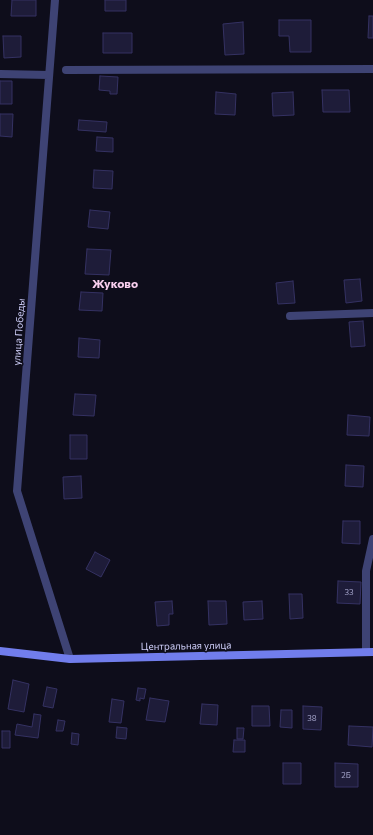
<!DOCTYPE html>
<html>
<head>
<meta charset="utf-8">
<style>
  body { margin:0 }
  canvas { display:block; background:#0e0d1b }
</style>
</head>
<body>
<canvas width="373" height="835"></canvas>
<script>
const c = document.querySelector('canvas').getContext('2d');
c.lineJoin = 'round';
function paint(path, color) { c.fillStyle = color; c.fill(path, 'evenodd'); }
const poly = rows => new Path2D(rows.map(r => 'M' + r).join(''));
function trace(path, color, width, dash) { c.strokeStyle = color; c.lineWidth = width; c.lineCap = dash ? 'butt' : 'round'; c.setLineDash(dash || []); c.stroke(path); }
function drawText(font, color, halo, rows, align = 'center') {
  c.font = font + ' Commissioner,sans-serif'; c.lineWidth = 3; c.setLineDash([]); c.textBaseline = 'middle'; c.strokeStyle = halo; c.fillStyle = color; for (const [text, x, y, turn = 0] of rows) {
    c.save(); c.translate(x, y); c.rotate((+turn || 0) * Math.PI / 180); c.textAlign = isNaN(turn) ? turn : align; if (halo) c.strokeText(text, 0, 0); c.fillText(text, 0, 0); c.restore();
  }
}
const building = poly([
  [12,0,36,0,36,16,11,16,12,0],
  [105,0,126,0,126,11,105,11,105,0],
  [369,16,373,16,373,38,368,38,369,16],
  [279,20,311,20,311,52,290,52,289,36,279,36,279,20],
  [243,22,244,54,225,55,223,24,243,22],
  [103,33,132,33,132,53,103,53,103,33],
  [3,36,21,36,21,57,4,58,3,36],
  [100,76,118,77,117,94,110,94,110,91,99,90,100,76],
  [0,81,12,81,12,104,0,104,0,81],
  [322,90,349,90,350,112,323,112,322,90],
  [216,92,236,94,235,115,215,114,216,92],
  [293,92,294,115,273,116,272,93,293,92],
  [0,114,13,114,12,137,0,136,0,114],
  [79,120,107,122,106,132,78,130,79,120],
  [97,137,113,138,113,152,96,151,97,137],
  [94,170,113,171,112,189,93,188,94,170],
  [90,210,110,212,108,229,88,227,90,210],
  [87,249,111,250,109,275,85,274,87,249],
  [360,279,362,301,346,303,344,280,360,279],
  [293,281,295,303,278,304,276,283,293,281],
  [81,292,103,293,102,311,79,310,81,292],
  [363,321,365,346,351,347,349,322,363,321],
  [79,338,100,340,99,358,78,357,79,338],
  [75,394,96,395,94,416,73,415,75,394],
  [348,415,370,417,369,436,347,435,348,415],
  [70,435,87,435,87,459,70,459,70,435],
  [346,465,364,466,363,487,345,486,346,465],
  [81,476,82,498,64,499,63,477,81,476],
  [343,521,360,521,360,544,342,543,343,521],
  [95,552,110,560,101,577,86,569,95,552],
  [338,581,361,582,360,604,337,603,338,581],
  [289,594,302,594,303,618,290,619,289,594],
  [172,601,173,614,169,614,169,625,157,626,155,602,172,601],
  [208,601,226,601,227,624,209,625,208,601],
  [262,601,263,619,244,620,243,602,262,601],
  [13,680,29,684,24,712,8,709,13,680],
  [47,687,57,689,53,708,43,706,47,687],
  [138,688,146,689,144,699,140,698,140,701,136,700,138,688],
  [150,698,169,701,165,722,146,720,150,698],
  [112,699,124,701,121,723,109,722,112,699],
  [202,704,218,705,217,725,200,724,202,704],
  [252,706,269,706,270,726,252,726,252,706],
  [303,706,322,707,321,730,303,729,303,706],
  [281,710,292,710,292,728,280,727,281,710],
  [34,714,41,715,38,738,15,735,17,724,32,727,34,714],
  [58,720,65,721,63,731,56,731,58,720],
  [349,726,373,727,372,747,348,745,349,726],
  [117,727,127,728,126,739,116,738,117,727],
  [237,728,244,728,243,739,237,739,237,728],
  [2,731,10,731,10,748,2,748,2,731],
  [72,733,79,734,78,745,71,744,72,733],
  [234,740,245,740,245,752,233,752,234,740],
  [283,763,301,763,301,784,283,784,283,763],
  [335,763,358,764,358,787,335,787,335,763]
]);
const street = poly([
  [55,0,17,491,70,659],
  [66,70,373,69],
  [0,74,49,75],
  [290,316,373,313],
  [366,652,366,571,373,539]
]);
const secondary = poly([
  [0,651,70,659,373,652]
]);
const numberNames = [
  ["33",349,592],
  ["38",312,718],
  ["2Б",346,775]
];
const streetNames = [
  ["улица Победы",19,332,-86],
  ["Центральная улица",186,646,-1]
];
const quarterNames = [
  ["Жуково",115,284]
];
paint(building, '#1e1c39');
trace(building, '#343162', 1);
trace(street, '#3e4374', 8);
trace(secondary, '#717dec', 8);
drawText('8px', '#a2a2c8', null, numberNames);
drawText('10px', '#cecef8', '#0e0d1b', streetNames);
drawText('bold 12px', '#f9cfef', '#0e0d1b', quarterNames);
</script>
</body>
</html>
